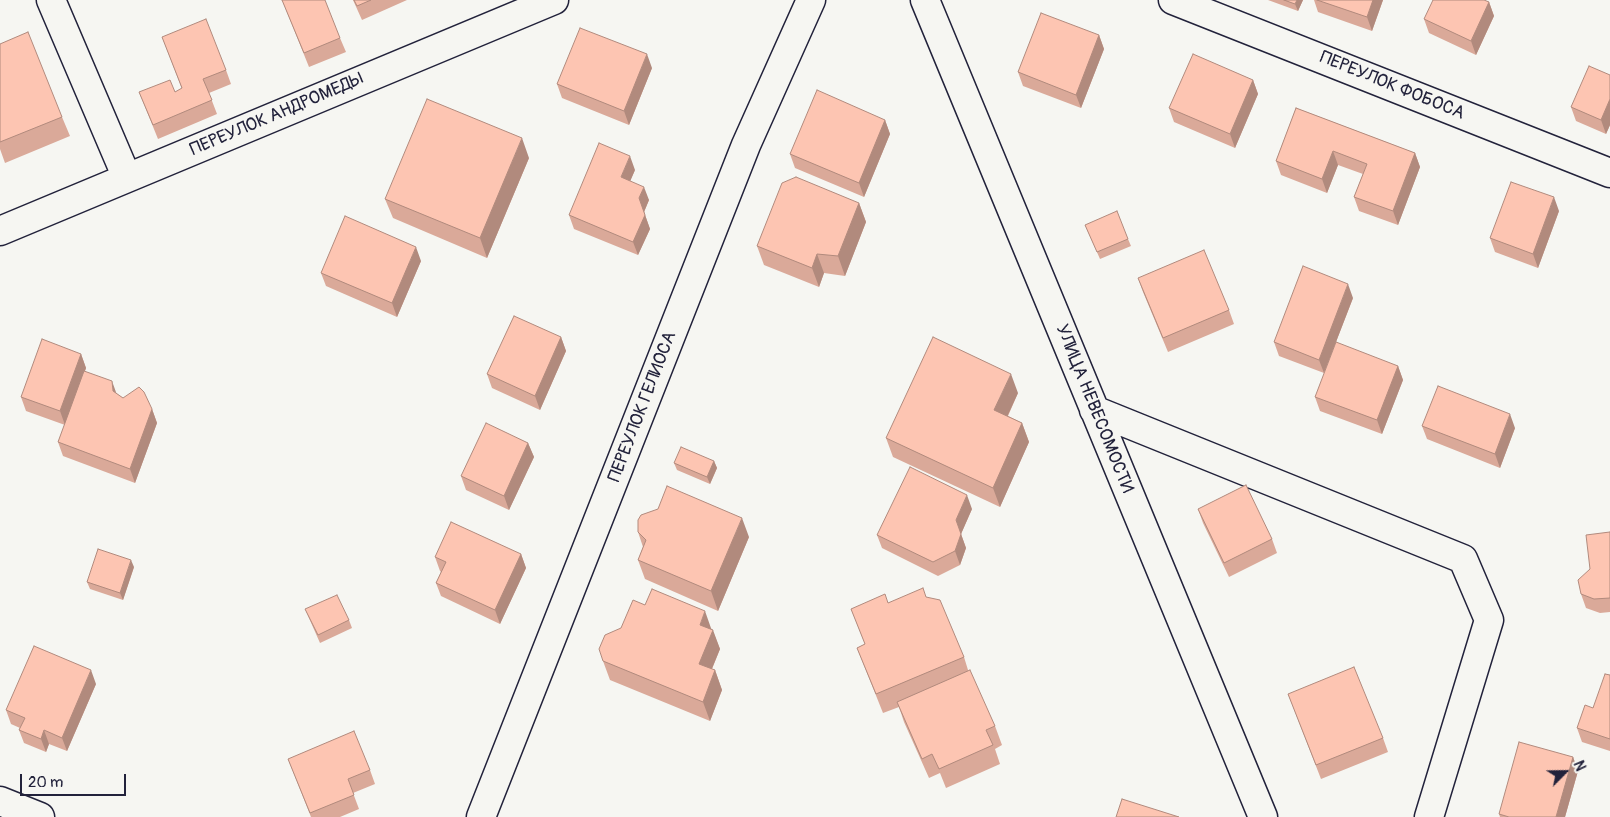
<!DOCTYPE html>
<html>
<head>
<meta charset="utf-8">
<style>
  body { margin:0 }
  #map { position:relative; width:1610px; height:817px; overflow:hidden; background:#f6f6f2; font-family:Pangolin,sans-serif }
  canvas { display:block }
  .north { position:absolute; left:1540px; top:747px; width:50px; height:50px; -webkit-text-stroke:4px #f6f6f2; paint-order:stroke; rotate:67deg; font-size:14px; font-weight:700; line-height:20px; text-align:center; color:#22223b }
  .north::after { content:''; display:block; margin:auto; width:18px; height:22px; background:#22223b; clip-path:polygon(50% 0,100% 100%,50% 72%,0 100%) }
  .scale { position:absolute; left:20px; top:774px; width:106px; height:22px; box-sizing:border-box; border:2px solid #22223b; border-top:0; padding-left:6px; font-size:15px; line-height:18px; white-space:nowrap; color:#22223b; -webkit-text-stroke:4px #f6f6f2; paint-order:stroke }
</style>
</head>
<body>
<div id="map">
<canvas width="1610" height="817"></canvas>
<div class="north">N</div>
<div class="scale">20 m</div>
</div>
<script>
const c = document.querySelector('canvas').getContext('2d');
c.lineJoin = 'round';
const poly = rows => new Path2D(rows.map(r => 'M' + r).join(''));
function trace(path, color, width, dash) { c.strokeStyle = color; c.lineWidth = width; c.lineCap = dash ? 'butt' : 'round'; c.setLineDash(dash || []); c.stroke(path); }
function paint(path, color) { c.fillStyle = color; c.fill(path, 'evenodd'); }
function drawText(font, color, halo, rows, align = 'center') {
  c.font = font + ' Pangolin,sans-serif'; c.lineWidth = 4; c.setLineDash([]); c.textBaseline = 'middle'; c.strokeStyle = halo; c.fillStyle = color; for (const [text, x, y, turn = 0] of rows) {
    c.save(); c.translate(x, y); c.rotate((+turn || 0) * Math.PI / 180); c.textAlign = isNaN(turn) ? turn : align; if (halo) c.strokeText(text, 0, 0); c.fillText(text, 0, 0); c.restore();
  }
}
const minor = poly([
  [51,0,127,178],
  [925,0,1263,817],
  [1173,0,1610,173],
  [0,231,554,0],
  [1094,410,1463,559,1489,620,1429,817],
  [0,801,40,817],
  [481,817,746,145,811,0]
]);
const wall = poly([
  [282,0,340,38,346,52,309,67],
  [353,0,407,0,362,20],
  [1268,0,1303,0,1298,11],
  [1314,0,1383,0,1372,31,1318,12],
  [1489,2,1494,16,1476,55,1429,33,1424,19],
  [1099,35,1104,49,1081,108,1023,86,1018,72],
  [162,37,226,70,231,84,209,93,217,114,158,139,139,92,175,92,182,89],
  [0,44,62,117,70,136,5,163,0,149],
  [652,68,629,125,562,98,557,84],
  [1610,75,1610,125,1606,134,1576,121,1571,107],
  [1253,80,1258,94,1235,148,1174,122,1169,108],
  [1296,108,1415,153,1420,167,1398,225,1359,211,1354,197,1363,174,1338,165,1327,193,1281,175,1276,161],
  [885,120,890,134,864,197,795,168,790,154],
  [529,158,487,258,393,218,385,199],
  [635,170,630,181,649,200,644,212,650,229,638,255,574,229,569,215],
  [859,203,866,222,845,276,824,273,819,287,764,265,757,246],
  [1559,211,1538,268,1495,252,1490,238],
  [1085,225,1128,239,1131,246,1100,259],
  [421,261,397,317,326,286,321,273],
  [1138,278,1229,310,1234,324,1168,352,1143,292],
  [1353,298,1324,373,1279,356,1274,342],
  [561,337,566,351,540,410,492,388,487,374],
  [81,354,86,368,85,371,123,398,152,409,157,423,135,483,63,456,58,442,65,425,26,411,21,397],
  [1398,366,1403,380,1382,434,1320,411,1315,397],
  [1018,393,1008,416,1022,423,1029,442,1000,507,893,457,886,438],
  [1422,426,1515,428,1500,468,1427,439],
  [528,443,534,457,509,510,466,490,461,476],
  [714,461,717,468,710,484,677,470,674,463],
  [972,509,961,534,966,548,960,565,938,576,882,548,877,535],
  [1198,509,1272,539,1277,553,1229,577,1203,523],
  [638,532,749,537,718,611,645,579,638,560,643,547],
  [1610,532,1610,612,1600,613,1586,608,1581,594,1590,569],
  [521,554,526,568,500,624,441,596,436,583,441,572,440,571,435,557],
  [134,567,123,600,90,589,87,582],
  [926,597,964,657,968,670,995,726,1002,745,995,749,1000,764,946,788,940,773,929,778,904,722,899,707,883,713,857,648,865,644,851,609],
  [645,605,712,629,720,649,712,669,715,670,722,690,710,721,610,680,603,661,621,628],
  [305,609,349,620,352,628,320,643],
  [1610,675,1610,751,1582,742,1577,728,1593,708],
  [96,684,67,751,49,744,46,752,24,743,19,730,20,728,11,724,6,710],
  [1288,694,1383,738,1388,752,1321,779],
  [1573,757,1578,771,1565,817,1500,817,1499,814],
  [288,759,370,770,375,784,353,793,359,809,340,817,311,817]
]);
const shadedWall = poly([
  [1297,0,1303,0,1298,11,1295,4],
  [1373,0,1383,0,1372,31,1367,17],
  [1489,2,1494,16,1476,55,1471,41],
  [1099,35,1104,49,1081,108,1076,95],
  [647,54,652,68,629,125,624,111],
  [1253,80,1258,94,1235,148,1230,134],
  [1610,99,1610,125,1606,134,1601,120],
  [885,120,890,134,864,197,859,183],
  [522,138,529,158,487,258,480,238],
  [1333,151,1338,165,1327,193,1322,179],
  [1415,153,1420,167,1398,225,1393,211],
  [630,156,635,170,626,191,621,177],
  [644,187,649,200,644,212,650,229,638,255,633,242,639,198],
  [1554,197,1559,211,1538,268,1533,254],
  [859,203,866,222,845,276,838,256],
  [416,247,421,261,397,317,392,303],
  [817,254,824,273,819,287,812,268],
  [1348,284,1353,298,1324,373,1319,360],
  [561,337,566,351,540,410,535,396],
  [81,354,86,368,65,425,60,411],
  [1398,366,1403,380,1382,434,1377,420],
  [1011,374,1018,393,1001,430,994,410],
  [112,381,117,395,113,391],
  [152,409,157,423,135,483,130,469],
  [1510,414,1515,428,1500,468,1495,454],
  [1022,423,1029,442,1000,507,993,488],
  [528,443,534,457,509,510,504,496],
  [714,461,717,468,710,484,707,477],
  [967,495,972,509,961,534,956,520],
  [742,518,749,537,718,611,711,591],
  [961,534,966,548,960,565,955,551],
  [521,554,526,568,500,624,495,610],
  [131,560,134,567,123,600,120,593],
  [705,611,712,631,700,625],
  [713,630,720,649,706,683,699,664],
  [91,670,96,684,67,751,62,738],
  [715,670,722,690,710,721,703,702],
  [44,730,49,744,46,752,41,739],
  [1573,757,1578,771,1565,817,1556,817]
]);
const building = poly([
  [282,0,325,0,340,38,304,53,282,0],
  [354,0,371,0,357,6,354,0],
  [1284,0,1297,0,1295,4,1284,0],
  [1317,0,1373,0,1367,17,1317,0],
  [1433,0,1484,0,1489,2,1471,41,1424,19,1433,0],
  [1041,13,1099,35,1076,95,1018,72,1041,13],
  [206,19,226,70,203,79,212,100,153,125,139,92,170,80,175,92,182,88,162,37,206,19],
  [580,28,647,54,624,111,557,84,580,28],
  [28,32,62,117,0,142,0,44,28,32],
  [1193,54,1253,80,1230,134,1169,108,1193,54],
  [1589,66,1610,75,1610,99,1601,120,1571,107,1589,66],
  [817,90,885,120,859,183,790,154,817,90],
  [427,99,522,138,480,238,385,199,427,99],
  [1296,108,1415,153,1393,211,1354,197,1367,164,1333,151,1322,179,1276,161,1296,108],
  [599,143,630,156,621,177,644,187,639,198,645,215,633,242,569,215,599,143],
  [796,177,859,203,838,256,817,254,812,268,757,246,782,183,796,177],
  [1511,182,1554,197,1533,254,1490,238,1511,182],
  [1117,211,1128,239,1097,252,1085,225,1117,211],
  [345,216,416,247,392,303,321,273,345,216],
  [1204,250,1229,310,1163,338,1138,278,1204,250],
  [1303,266,1348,284,1319,360,1274,342,1303,266],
  [514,316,561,337,535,396,487,374,514,316],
  [933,337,1011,374,994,410,1022,423,993,488,886,438,933,337],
  [42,339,81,354,60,411,21,397,42,339],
  [1336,342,1398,366,1377,420,1315,397,1336,342],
  [84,371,112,381,113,391,123,398,139,387,144,392,152,409,130,469,58,442,84,371],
  [1438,386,1510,414,1495,454,1422,426,1438,386],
  [486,423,528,443,504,496,461,476,486,423],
  [681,447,714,461,707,477,674,463,681,447],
  [910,467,967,495,956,520,961,534,955,551,933,562,877,535,910,467],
  [1246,485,1272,539,1224,563,1198,509,1246,485],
  [667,486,742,518,711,591,638,560,646,540,638,532,638,520,641,515,658,509,667,486],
  [451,522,521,554,495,610,436,583,446,562,435,557,451,522],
  [1610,532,1610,598,1594,599,1581,594,1578,580,1590,569,1586,535,1610,532],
  [98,549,131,560,120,593,87,582,98,549],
  [923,588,926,597,940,600,964,657,876,694,857,648,865,644,851,609,885,594,888,603,923,588],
  [652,589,705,611,700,625,713,630,699,664,715,670,703,702,603,661,599,649,605,635,621,628,633,600,645,605,652,589],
  [337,595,349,620,318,635,305,609,337,595],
  [34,646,91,670,62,738,44,730,41,739,19,730,25,718,6,710,34,646],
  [1354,667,1383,738,1316,765,1288,694,1354,667],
  [970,670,995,726,986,730,993,745,939,769,932,754,922,759,897,702,970,670],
  [1605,674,1610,675,1610,739,1577,728,1585,705,1593,708,1605,674],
  [354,731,370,770,348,779,354,795,310,813,288,759,354,731],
  [1519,742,1573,757,1556,817,1509,817,1499,814,1519,742],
  [1122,799,1179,817,1116,817,1122,799]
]);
const streetNames = [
  ["ПЕРЕУЛОК ФОБОСА",1392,86,22],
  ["ПЕРЕУЛОК АНДРОМЕДЫ",277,115,-23],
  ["ПЕРЕУЛОК ГЕЛИОСА",643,407,-69],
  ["УЛИЦА НЕВЕСОМОСТИ",1094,409,68]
];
trace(minor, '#22223b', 31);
trace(minor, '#f6f6f2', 28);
paint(wall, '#daa999');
paint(shadedWall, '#b18a7d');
paint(building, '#fdc5b2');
trace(building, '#b18a7d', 1);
drawText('18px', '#22223b', '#f6f6f2', streetNames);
</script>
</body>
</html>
